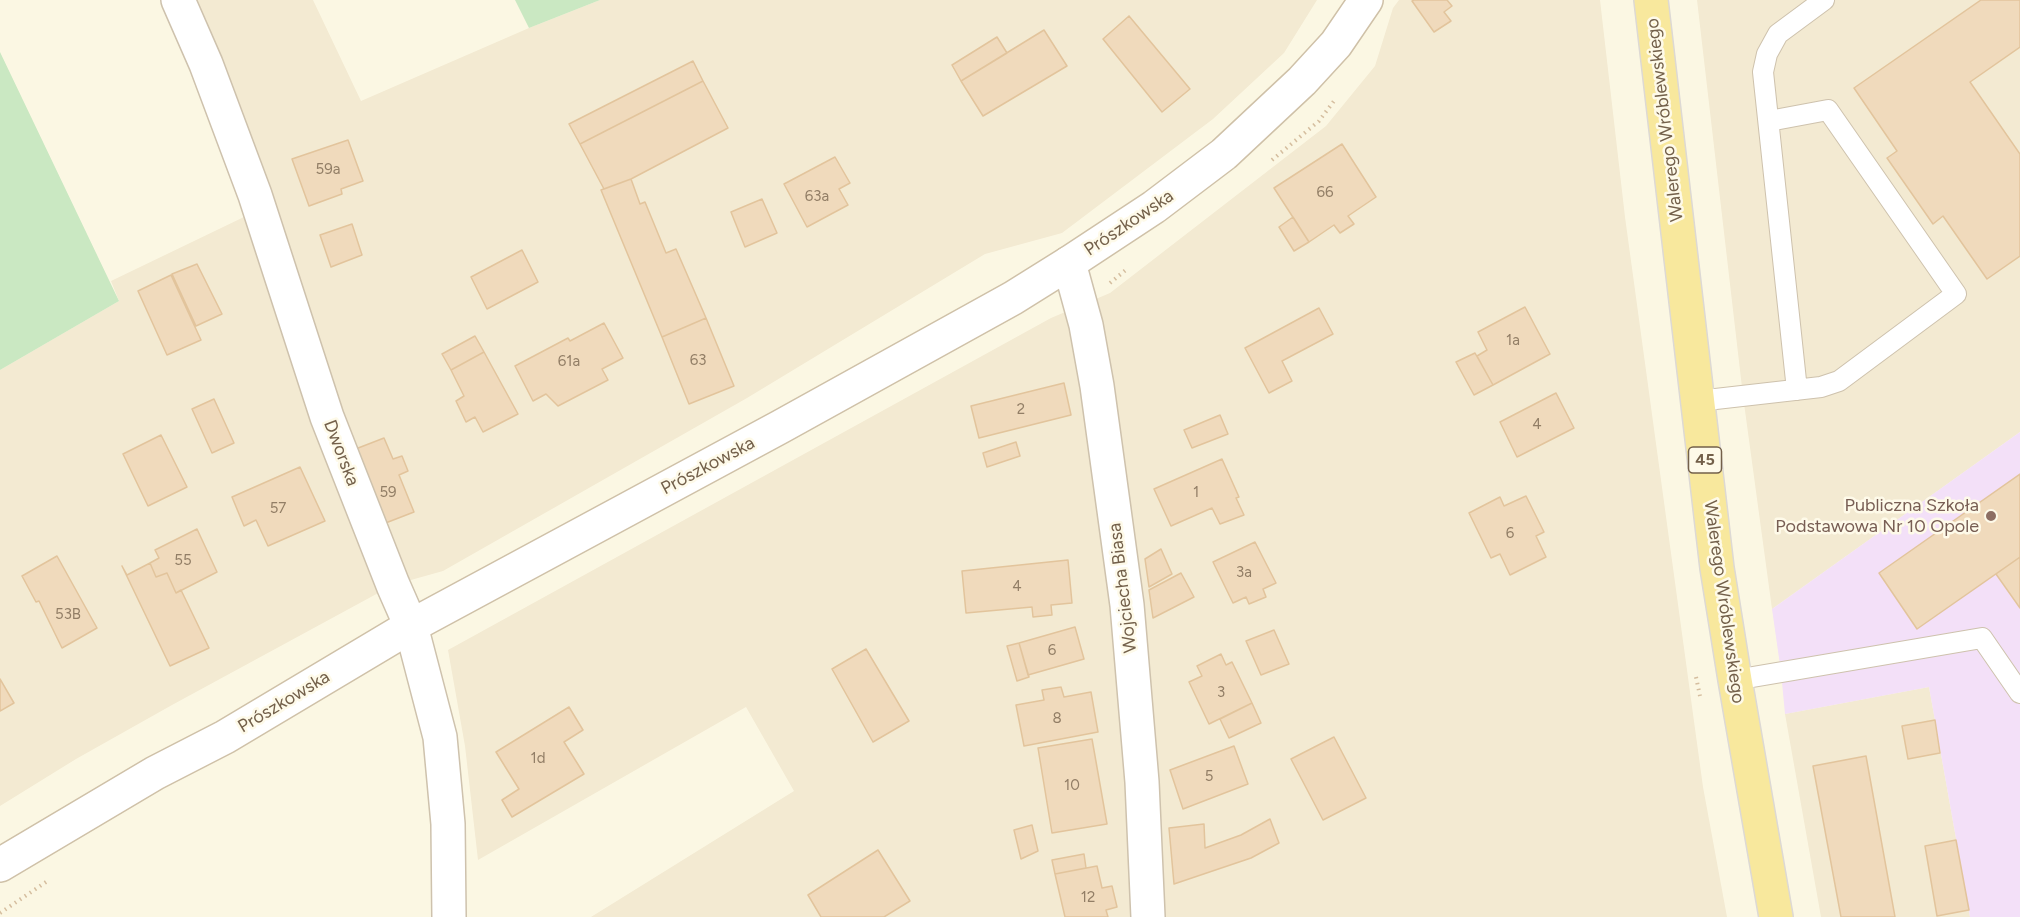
<!DOCTYPE html>
<html>
<head>
<meta charset="utf-8">
<style>
  body { margin:0 }
  canvas { display:block; background:#fbf7e3 }
</style>
</head>
<body>
<canvas width="2020" height="917"></canvas>
<script>
const c = document.querySelector('canvas').getContext('2d');
c.lineJoin = 'round';
function paint(path, color) { c.fillStyle = color; c.fill(path, 'evenodd'); }
const poly = rows => new Path2D(rows.map(r => 'M' + r).join(''));
function trace(path, color, width, dash) { c.strokeStyle = color; c.lineWidth = width; c.lineCap = dash ? 'butt' : 'round'; c.setLineDash(dash || []); c.stroke(path); }
function drawText(font, color, halo, rows, align = 'center') {
  c.font = font + ' Figtree,sans-serif'; c.lineWidth = 5; c.setLineDash([]); c.textBaseline = 'middle'; c.strokeStyle = halo; c.fillStyle = color; for (const [text, x, y, turn = 0] of rows) {
    c.save(); c.translate(x, y); c.rotate((+turn || 0) * Math.PI / 180); c.textAlign = isNaN(turn) ? turn : align; if (halo) c.strokeText(text, 0, 0); c.fillText(text, 0, 0); c.restore();
  }
}
const residential = poly([
  [191,0,313,0,361,101,529,28,600,0,1317,0,1284,53,1213,119,1062,233,985,254,747,398,443,571,393,585,172,705,76,759,0,806,0,370,119,301,111,281,246,216],
  [1399,0,1600,0,1625,217,1703,787,1727,917,591,917,794,791,746,707,478,860,465,746,448,650,1051,318,1110,293,1326,126,1375,66,1393,8],
  [1697,0,2020,0,2020,432,1772,609,1743,396],
  [1929,687,1970,917,1821,917,1785,714]
]);
const education = poly([
  [2020,432,2020,917,1970,917,1929,687,1785,714,1781,672,1772,609]
]);
const green = poly([
  [515,0,600,0,529,28],
  [0,52,119,301,0,370]
]);
const building = poly([
  [1414,0,1447,0,1452,6,1444,12,1451,21,1434,32,1412,1,1414,0],
  [1981,0,2020,0,2020,47,1970,82,2020,154,2020,256,1987,279,1943,216,1933,224,1887,158,1897,151,1854,88,1981,0],
  [1129,16,1190,89,1162,112,1103,39,1129,16],
  [1044,30,1067,66,983,116,961,81,1044,30],
  [997,37,1007,53,961,81,952,65,997,37],
  [693,61,703,81,580,144,569,124,693,61],
  [703,81,728,128,631,179,604,189,580,144,703,81],
  [348,140,363,181,341,189,342,194,309,206,292,159,348,140],
  [1342,144,1376,197,1348,216,1354,224,1340,233,1334,225,1309,242,1274,188,1342,144],
  [835,157,850,183,839,189,848,205,807,227,784,184,835,157],
  [631,179,640,204,645,202,666,253,676,249,706,318,662,337,601,190,631,179],
  [762,199,777,233,745,247,731,212,762,199],
  [1293,217,1309,242,1294,251,1279,227,1293,217],
  [352,224,362,255,331,267,320,235,352,224],
  [522,250,538,282,487,309,471,277,522,250],
  [197,264,222,314,196,326,172,274,197,264],
  [171,275,201,340,167,355,138,291,171,275],
  [1525,307,1550,354,1493,385,1477,356,1487,350,1478,332,1525,307],
  [1319,308,1333,334,1282,361,1292,381,1269,393,1245,348,1319,308],
  [706,318,734,386,689,404,662,337,706,318],
  [604,323,623,358,602,369,608,380,558,406,546,394,533,401,515,366,568,338,570,341,604,323],
  [475,336,484,352,451,370,442,354,475,336],
  [484,352,518,414,483,432,475,417,466,422,456,401,464,396,451,370,484,352],
  [1475,353,1493,385,1474,395,1456,362,1475,353],
  [1064,383,1071,415,979,438,971,406,1064,383],
  [1556,393,1574,428,1517,457,1500,422,1556,393],
  [214,399,234,443,212,453,192,409,214,399],
  [1220,415,1228,434,1192,448,1184,430,1220,415],
  [161,435,187,487,148,506,123,454,161,435],
  [384,438,393,459,402,456,408,471,399,475,414,512,383,524,353,450,384,438],
  [1016,442,1020,456,987,467,983,453,1016,442],
  [1222,459,1239,497,1236,498,1244,515,1220,524,1212,508,1171,526,1154,489,1222,459],
  [300,467,325,521,268,546,256,520,244,526,232,497,300,467],
  [2020,474,2020,557,1917,629,1879,573,2020,474],
  [1526,496,1544,532,1536,536,1546,557,1510,575,1500,554,1491,558,1469,513,1500,497,1504,506,1526,496],
  [197,529,217,572,176,593,167,573,156,577,150,563,159,558,155,550,197,529],
  [1255,542,1276,583,1263,589,1266,597,1249,604,1246,597,1233,603,1213,562,1255,542],
  [1161,549,1172,574,1149,587,1145,559,1161,549],
  [57,556,97,628,62,648,39,601,36,602,22,576,57,556],
  [2020,557,2020,608,1996,574,2020,557],
  [1068,560,1072,603,1051,605,1052,615,1033,617,1032,607,966,613,962,571,1068,560],
  [150,563,156,577,167,573,176,593,181,590,209,648,170,666,122,566,127,575,150,563],
  [1181,573,1194,597,1153,618,1149,590,1181,573],
  [1075,627,1084,659,1028,675,1019,643,1075,627],
  [1274,630,1289,664,1261,675,1246,641,1274,630],
  [1019,643,1029,677,1017,681,1007,646,1019,643],
  [866,649,909,721,873,742,832,669,866,649],
  [1221,654,1226,665,1232,662,1252,703,1209,724,1189,682,1202,676,1197,666,1221,654],
  [0,679,14,703,0,711,0,679],
  [1061,687,1064,697,1091,692,1098,732,1024,746,1016,705,1044,700,1042,690,1061,687],
  [1252,703,1261,723,1229,738,1220,719,1252,703],
  [569,707,583,730,564,742,584,774,512,817,502,800,519,789,496,752,569,707],
  [1935,720,1940,753,1908,759,1902,726,1935,720],
  [1334,737,1366,798,1323,820,1291,759,1334,737],
  [1092,739,1107,824,1052,833,1038,748,1092,739],
  [1234,746,1248,784,1183,809,1170,770,1234,746],
  [1866,756,1895,917,1841,917,1813,766,1866,756],
  [1270,819,1279,843,1251,858,1174,884,1169,828,1204,824,1205,848,1241,835,1270,819],
  [1032,825,1038,851,1021,859,1014,830,1032,825],
  [1956,840,1969,910,1937,916,1925,846,1956,840],
  [878,850,910,901,884,917,821,917,808,895,878,850],
  [1084,854,1086,868,1055,874,1052,860,1084,854],
  [1097,866,1102,888,1112,886,1117,907,1106,910,1108,917,1065,917,1055,874,1097,866]
]);
const path = poly([
  [1272,160,1319,121,1334,101],
  [1110,283,1127,269],
  [1696,677,1700,696],
  [0,913,49,880]
]);
const lane = poly([
  [1797,390,1763,72,1767,54,1778,34,1824,0],
  [1698,401,1821,387,1839,381,1956,294,1828,110,1769,121],
  [1735,680,1982,638,2020,693]
]);
const street = poly([
  [178,0,206,64,255,195,327,417,393,585,411,626,440,737,448,824,449,917],
  [1069,263,1086,325,1097,386,1127,605,1142,782,1148,917]
]);
const secondary = poly([
  [0,865,155,773,225,737,411,626,780,427,1013,298,1069,263,1154,207,1224,154,1302,81,1336,44,1366,0]
]);
const primary = poly([
  [1651,0,1717,568,1735,680,1776,917]
]);
const markers = [
  [1991,516,6,"#8d6e63"]
];
const numberNames = [
  ["59a",328,170],
  ["66",1325,193],
  ["63a",817,197],
  ["1a",1513,341],
  ["63",698,361],
  ["61a",569,362],
  ["2",1021,410],
  ["4",1537,425],
  ["59",388,493],
  ["1",1196,493],
  ["57",278,509],
  ["6",1510,534],
  ["55",183,561],
  ["3a",1244,573],
  ["4",1017,587],
  ["53B",68,615],
  ["6",1052,651],
  ["3",1221,693],
  ["8",1057,719],
  ["1d",538,759],
  ["5",1209,777],
  ["10",1072,786],
  ["12",1088,898]
];
const shields = [
  [1705,460,33]
];
const shieldNames = [
  ["45",1705,460]
];
const streetNames = [
  ["Walerego Wróblewskiego",1665,120,-97],
  ["Prószkowska",1129,223,-34],
  ["Dworska",341,453,69],
  ["Prószkowska",708,466,-28],
  ["Wojciecha Biasa",1123,588,-97],
  ["Walerego Wróblewskiego",1724,602,82],
  ["Prószkowska",284,702,-31]
];
const educationNames = [
  ["Publiczna Szkoła",1979,506],
  ["Podstawowa Nr 10 Opole",1979,527]
];
paint(residential, '#f3ead2');
paint(education, '#f3e0f8');
paint(green, '#cae8c2');
paint(building, '#f0dabc');
trace(building, '#e2c49c', 1.5);
trace(lane, '#cec2ad', 22);
trace(street, '#cec2ad', 36);
trace(secondary, '#cfc1a8', 36);
trace(primary, '#ddd9d4', 36);
trace(path, '#d5be9f', 4, [1.5, 4.5]);
trace(lane, '#fff', 20);
trace(street, '#fff', 33);
trace(secondary, '#fff', 33);
trace(primary, '#f8e89d', 33);
for (const [x, y, r, color] of markers) { const dot = new Path2D(); dot.arc(x, y, r, 0, 2 * Math.PI); c.fillStyle = color; c.fill(dot); trace(dot, '#fefae9', 2); }
drawText('15px', '#927e66', null, numberNames);
for (const [x, y, w] of shields) { const box = new Path2D(); box.roundRect(x - w / 2, y - 13, w, 26, 4.5); c.fillStyle = '#fefae9'; c.fill(box); trace(box, '#73604a', 1.5); }
drawText('bold 16px', '#73604a', null, shieldNames);
drawText('18px', '#73604a', '#fefae9', streetNames);
drawText('18px', '#785e54', '#fefae9', educationNames, 'right');
</script>
</body>
</html>
